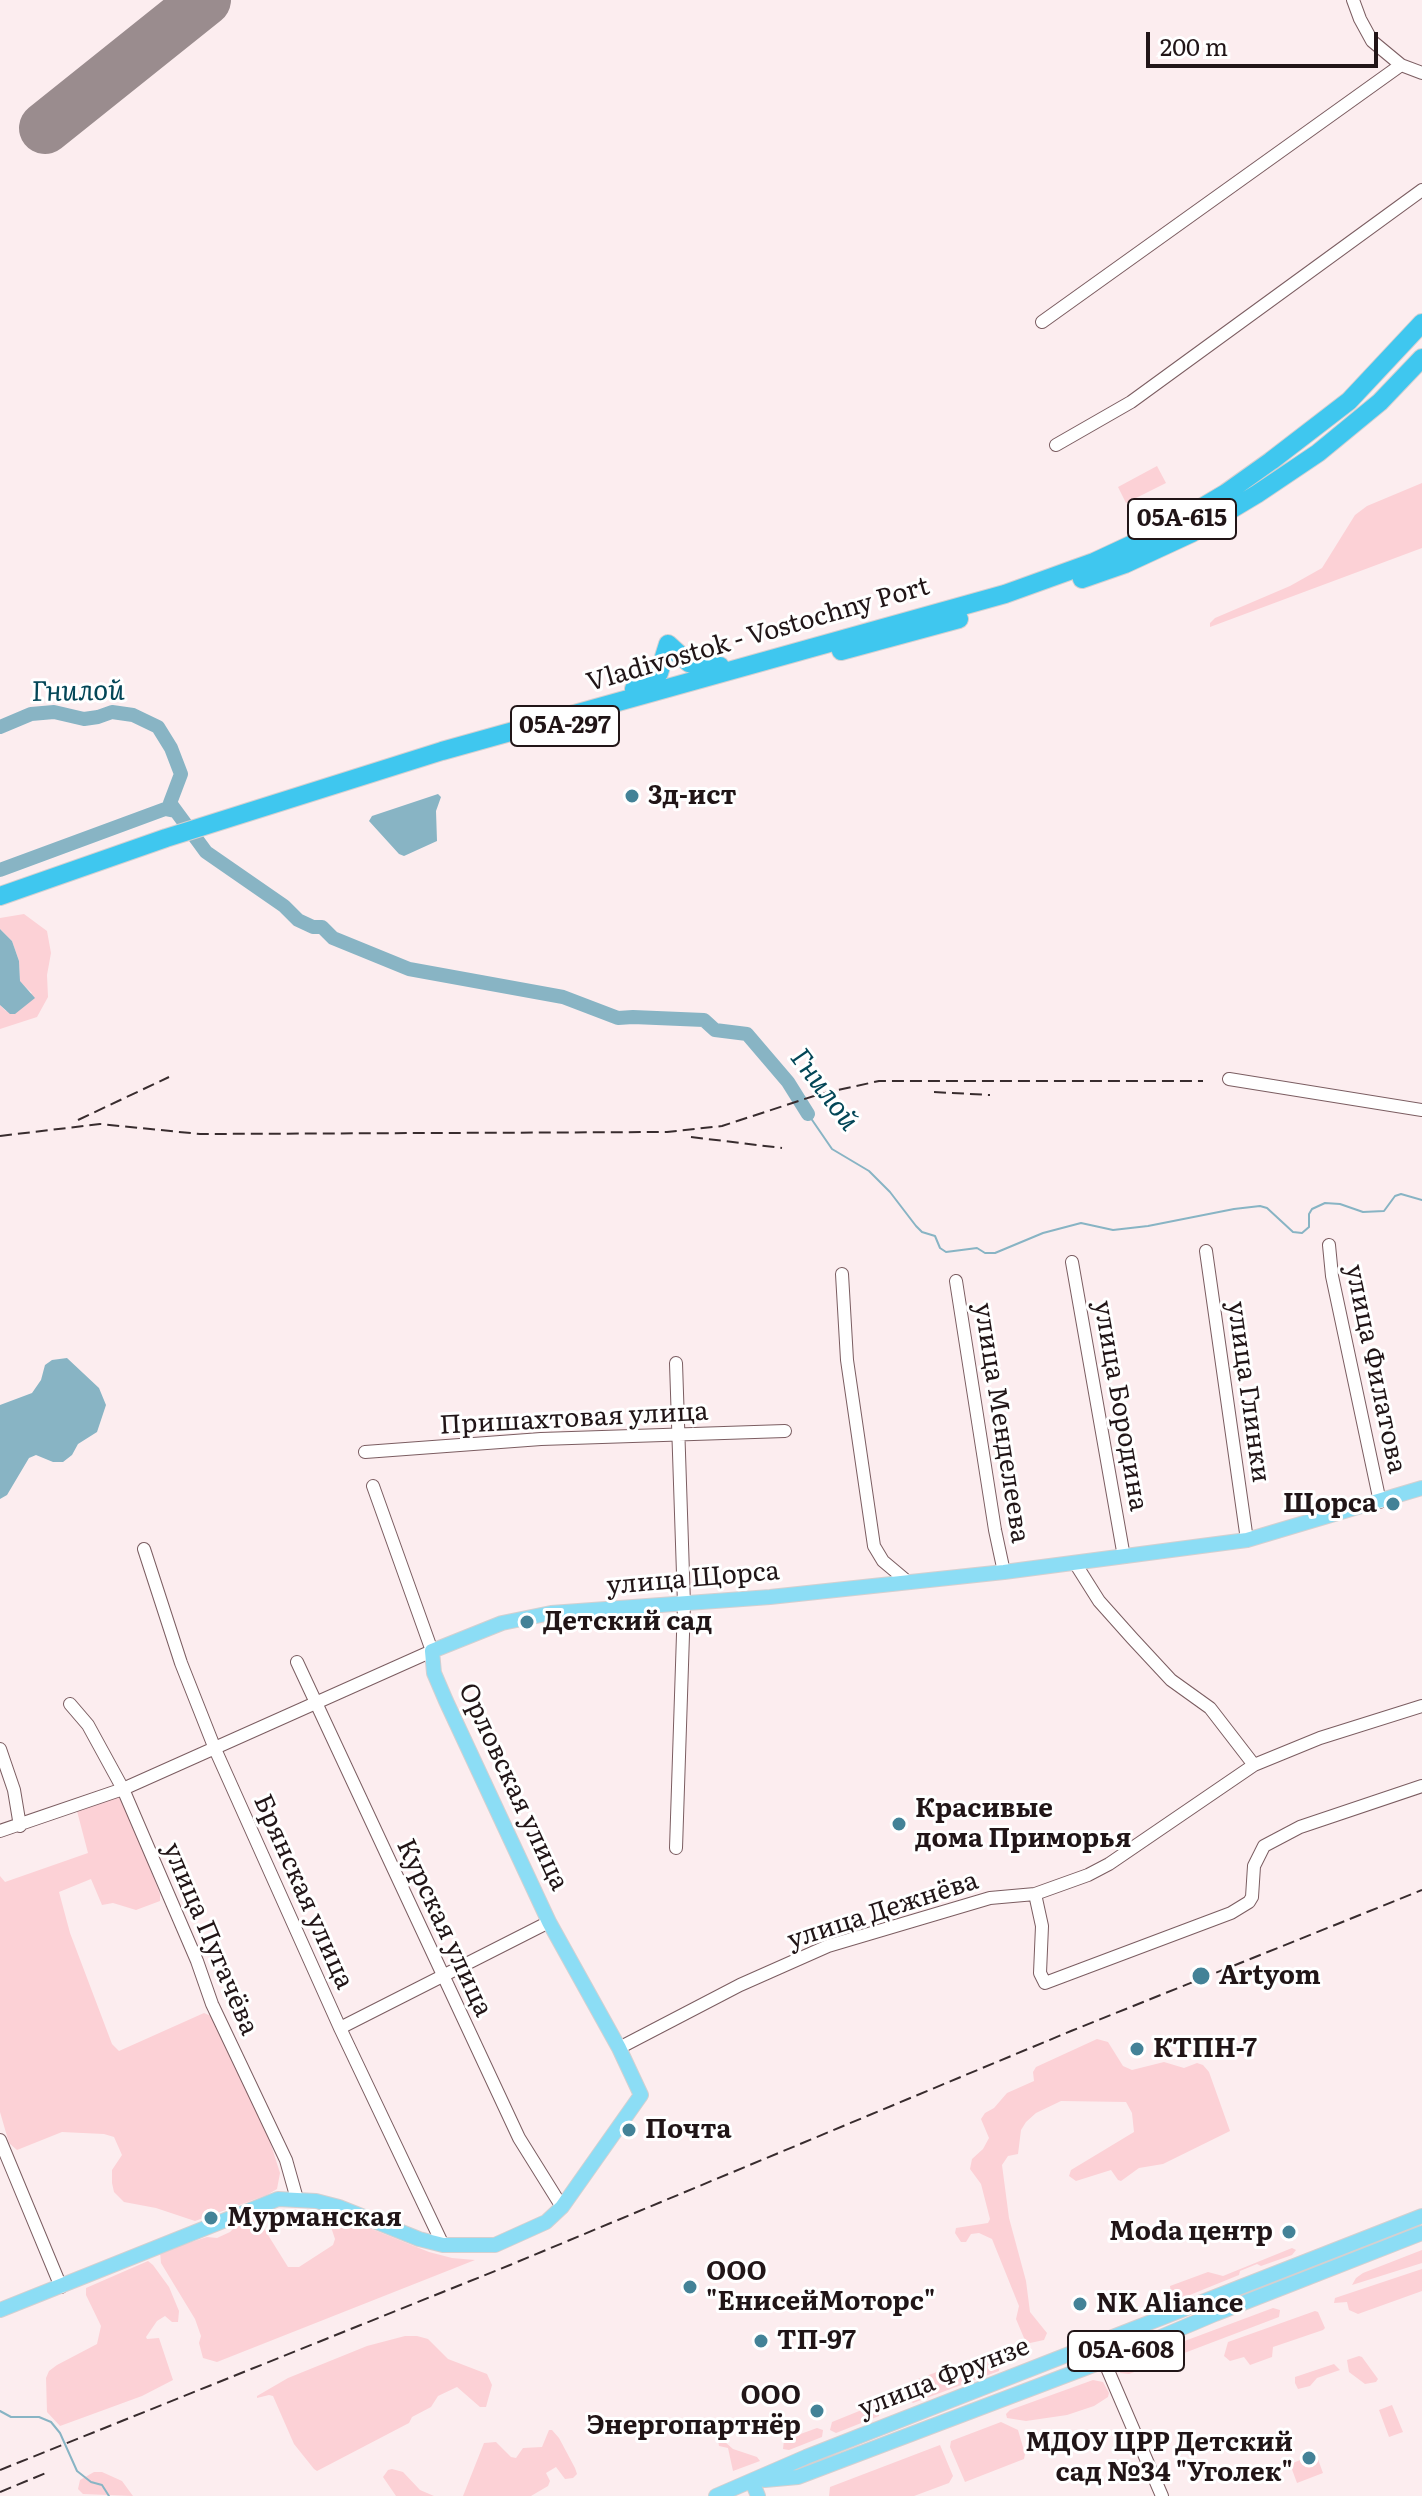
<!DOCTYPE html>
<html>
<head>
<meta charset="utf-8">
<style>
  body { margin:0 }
  #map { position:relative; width:1422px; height:2496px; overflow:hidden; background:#fcedef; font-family:Literata,serif }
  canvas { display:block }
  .scale { position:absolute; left:1146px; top:32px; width:232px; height:36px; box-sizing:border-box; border:4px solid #211517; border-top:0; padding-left:10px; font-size:24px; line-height:28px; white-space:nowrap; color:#211517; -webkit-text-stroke:6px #fff; paint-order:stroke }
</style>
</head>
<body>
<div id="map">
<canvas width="1422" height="2496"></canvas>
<div class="scale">200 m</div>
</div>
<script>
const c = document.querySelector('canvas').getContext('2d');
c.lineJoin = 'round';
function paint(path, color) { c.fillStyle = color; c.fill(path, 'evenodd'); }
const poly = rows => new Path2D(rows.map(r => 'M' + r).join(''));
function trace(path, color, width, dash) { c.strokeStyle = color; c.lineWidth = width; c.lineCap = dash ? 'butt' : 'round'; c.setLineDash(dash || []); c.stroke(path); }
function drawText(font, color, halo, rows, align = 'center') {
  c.font = font + ' Literata,serif'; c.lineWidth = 6; c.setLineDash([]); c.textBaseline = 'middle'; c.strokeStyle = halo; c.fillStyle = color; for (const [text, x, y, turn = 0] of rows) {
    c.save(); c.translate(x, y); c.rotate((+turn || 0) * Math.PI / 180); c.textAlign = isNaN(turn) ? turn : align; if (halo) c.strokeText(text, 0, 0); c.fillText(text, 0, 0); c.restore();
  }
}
const green = poly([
  [1157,466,1166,483,1126,503,1118,487],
  [1422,483,1422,548,1210,627,1210,623,1215,618,1290,586,1322,568,1355,515,1367,506],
  [24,914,47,931,51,953,47,975,48,997,37,1017,0,1029,0,1005,6,1011,32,993,20,982,19,961,12,941,0,929,0,918],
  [116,1796,124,1802,160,1894,160,1901,136,1910,113,1903,102,1905,91,1879,59,1892,70,1933,112,2044,119,2051,204,2013,211,2016,267,2132,280,2173,277,2189,267,2195,195,2221,156,2208,124,2202,114,2192,112,2183,112,2170,122,2155,114,2137,104,2134,62,2132,17,2150,9,2143,0,2112,0,1876,5,1882,88,1853,77,1811],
  [1097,2039,1108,2042,1123,2066,1132,2070,1164,2062,1184,2068,1197,2063,1203,2065,1209,2072,1230,2131,1163,2164,1139,2168,1121,2181,1118,2180,1111,2170,1076,2181,1069,2176,1071,2170,1134,2132,1132,2113,1126,2102,1061,2101,1036,2113,1026,2122,1021,2130,1018,2154,1008,2156,1002,2165,1009,2218,1026,2281,1030,2312,1047,2333,1044,2340,1030,2343,1024,2338,1016,2319,1019,2306,992,2239,979,2233,971,2234,966,2242,961,2242,955,2233,956,2228,988,2223,990,2219,981,2184,970,2169,972,2159,983,2149,989,2138,981,2119,985,2113,994,2108,1007,2093,1034,2081,1033,2072,1036,2067],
  [337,2215,429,2252,452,2258,475,2260,217,2362,203,2358,199,2343,201,2336,195,2319,161,2263,160,2252,207,2237,217,2238,230,2232,243,2219,252,2218,258,2219,288,2267,299,2267,333,2245,335,2239,328,2218],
  [1292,2248,1296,2250,1292,2255,1261,2266,1257,2264,1240,2271,1239,2275,1175,2301,1172,2300,1170,2286,1208,2272,1223,2276],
  [1422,2250,1422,2263,1352,2285,1356,2278,1363,2273],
  [148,2261,153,2265,169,2287,179,2311,178,2322,172,2322,165,2316,157,2321,146,2337,147,2339,159,2338,173,2380,142,2396,60,2426,47,2412,46,2378,49,2371,57,2365,97,2344,101,2326,86,2295,86,2288],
  [1422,2269,1422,2291,1358,2314,1349,2310,1347,2302,1334,2303,1335,2298],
  [1273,2308,1280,2310,1279,2317,1129,2374,1120,2373,1123,2364],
  [1315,2311,1318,2312,1325,2328,1323,2330,1273,2347,1272,2357,1250,2365,1244,2357,1230,2361,1224,2356,1228,2342],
  [405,2336,417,2336,428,2339,448,2359,487,2374,492,2385,486,2407,480,2407,457,2387,438,2396,431,2407,412,2417,409,2423,317,2471,314,2469,294,2444,273,2396,269,2395,257,2398,257,2396,288,2378,367,2346],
  [982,2355,987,2356,991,2366,999,2367,999,2371,913,2403,910,2401,908,2398,911,2393,908,2385,910,2382],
  [1359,2356,1362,2357,1378,2379,1376,2382,1365,2384,1349,2372,1347,2360],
  [1334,2364,1340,2370,1317,2378,1310,2386,1298,2389,1295,2383,1295,2377],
  [1093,2380,1103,2382,1109,2393,1108,2397,1094,2406,1067,2415,1026,2421,1007,2418,1006,2414,1010,2410],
  [874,2405,880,2409,879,2416,836,2433,830,2430,832,2422],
  [1392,2405,1403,2432,1389,2437,1379,2410],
  [1001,2422,1018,2430,1025,2454,1024,2459,965,2482,950,2447,951,2441],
  [817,2428,823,2430,822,2437,789,2450,783,2449,784,2440],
  [549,2430,552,2430,559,2438,575,2468,577,2474,573,2478,565,2479,556,2467,546,2473,550,2481,548,2486,531,2496,463,2496,484,2443,496,2442,511,2457,516,2458,523,2448,542,2447],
  [717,2435,733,2449,757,2457,760,2461,733,2471,728,2448,719,2446],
  [940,2445,953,2476,949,2483,914,2496,829,2496,830,2487],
  [1316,2454,1323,2473,1297,2483,1290,2464],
  [392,2469,403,2472,420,2490,434,2496,396,2496,383,2477,388,2470],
  [94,2472,102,2472,122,2481,133,2496,83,2494,78,2489,80,2480]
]);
const water = poly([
  [438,794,441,797,436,811,437,841,404,856,399,854,369,821,372,816],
  [0,929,12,941,19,961,20,981,35,998,15,1014,10,1014,0,1005],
  [67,1358,99,1388,106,1405,97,1432,78,1444,72,1455,63,1462,53,1462,36,1455,29,1458,7,1495,0,1499,0,1405,32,1393,41,1380,45,1365,52,1360]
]);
const stream = poly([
  [808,1114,832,1149,869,1171,890,1192,916,1226,922,1232,935,1236,940,1248,946,1252,977,1248,985,1253,995,1253,1043,1233,1081,1223,1113,1230,1148,1226,1234,1209,1260,1206,1267,1208,1293,1232,1302,1233,1309,1227,1309,1214,1312,1209,1325,1203,1340,1204,1363,1212,1384,1211,1395,1196,1401,1194,1422,1200],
  [0,2411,11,2417,39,2417,51,2422,60,2433,77,2471,91,2482,102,2485,109,2496]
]);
const river = poly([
  [0,727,31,714,54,712,84,719,98,717,112,712,133,715,158,727,171,748,181,774,170,803,206,852,284,906,298,920,313,927,322,927,333,938,409,969,563,997,618,1018,633,1017,704,1020,715,1030,747,1034,788,1082,808,1114],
  [0,870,165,809,175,811]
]);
const runway = poly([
  [45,128,205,0]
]);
const minor = poly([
  [1353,0,1360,19,1372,41,1401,65,1422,73],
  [1042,322,1401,65],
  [1056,445,1131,402,1422,190],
  [1229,1079,1422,1110],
  [1329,1245,1332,1276,1380,1502],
  [1206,1251,1247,1540],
  [1072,1262,1124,1557],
  [842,1274,847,1360,874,1546,883,1561,908,1582],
  [956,1281,995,1530,1004,1572],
  [676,1363,684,1604,676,1848],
  [365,1452,541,1439,785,1431],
  [144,1549,181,1663,215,1749,340,2028,443,2245],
  [1075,1563,1099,1601,1132,1638,1171,1680,1210,1708,1254,1765],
  [297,1662,519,2138,562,2207],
  [70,1704,88,1725,123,1789,197,1961,212,2004,286,2160,297,2199],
  [0,1749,14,1790,20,1826],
  [0,1831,123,1789,432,1651,373,1486],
  [1035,1894,1042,1926,1040,1973,1045,1983,1231,1913,1249,1902,1252,1897,1254,1866,1264,1846,1300,1827,1422,1786],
  [340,2028,549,1922],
  [619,2048,740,1985,828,1946,990,1898,1035,1894,1088,1875,1109,1864,1254,1765,1320,1738,1422,1706],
  [0,2140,61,2287],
  [1104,2361,1162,2496]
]);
const major = poly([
  [0,2310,278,2199,316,2201,339,2207,419,2239,443,2245,495,2245,546,2222,562,2207,641,2095,619,2048,549,1922,446,1701,434,1673,432,1651,502,1623,551,1613,770,1597,1004,1572,1247,1540,1422,1488],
  [765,2480,798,2477,1104,2361,1215,2314,1422,2233],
  [752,2481,758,2496],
  [716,2496,806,2457,1422,2216]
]);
const highway = poly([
  [1082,579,1125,564,1192,533,1257,494,1318,453,1380,402,1422,358],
  [668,644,689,663,703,667,720,666],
  [841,651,959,619],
  [634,689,651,681,659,673,668,644],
  [0,896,166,838,442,751,1005,594,1094,562,1167,528,1226,493,1271,461,1349,401,1422,323]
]);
const rail = poly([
  [934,1092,990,1095],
  [78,1120,169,1077],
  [0,1136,100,1124,200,1134,667,1132,722,1126,820,1094,879,1081,1203,1081],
  [691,1137,782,1148],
  [0,2470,510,2265,1071,2031,1422,1890],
  [0,2492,46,2473]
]);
const markers = [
  [632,796,8,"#438297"],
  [1393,1504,8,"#438297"],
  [527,1622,8,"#438297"],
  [899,1824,8,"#438297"],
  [1201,1976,10,"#438297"],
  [1137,2049,8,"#438297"],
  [629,2130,8,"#438297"],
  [211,2218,8,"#438297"],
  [1289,2232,8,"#438297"],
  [690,2287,8,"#438297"],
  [1080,2304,8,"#438297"],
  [761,2341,8,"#438297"],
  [817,2411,8,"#438297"],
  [1309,2458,8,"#438297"]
];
const shields = [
  [1182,519,108],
  [565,726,108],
  [1126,2351,116]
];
const shieldNames = [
  ["05А-615",1182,519],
  ["05А-297",565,726],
  ["05А-608",1126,2351]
];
const streetNames = [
  ["Vladivostok - Vostochny Port",758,635,-16],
  ["улица Филатова",1375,1369,78],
  ["улица Глинки",1248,1392,82],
  ["улица Бородина",1120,1406,80],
  ["Пришахтовая улица",574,1419,-3],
  ["улица Менделеева",1001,1423,81],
  ["улица Щорса",693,1579,-5],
  ["Орловская улица",513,1787,65],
  ["Брянская улица",303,1892,66],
  ["улица Дежнёва",883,1911,-18],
  ["Курская улица",444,1928,65],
  ["улица Пугачёва",210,1939,67],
  ["улица Фрунзе",944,2378,-21]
];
const poiNames = [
  ["3д-ист",648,796],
  ["Щорса",1377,1504,"right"],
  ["Детский сад",543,1622],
  ["Красивые",915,1809],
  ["дома Приморья",915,1839],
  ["Artyom",1219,1976],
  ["КТПН-7",1153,2049],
  ["Почта",645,2130],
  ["Мурманская",227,2218],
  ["Moda центр",1273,2232,"right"],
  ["ООО",706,2272],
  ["\"ЕнисейМоторс\"",706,2302],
  ["NK Aliance",1096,2304],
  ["ТП-97",777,2341],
  ["ООО",801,2396,"right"],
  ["Энергопартнёр",801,2426,"right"],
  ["МДОУ ЦРР Детский",1293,2443,"right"],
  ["сад №34 \"Уголек\"",1293,2473,"right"]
];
const waterNames = [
  ["Гнилой",78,692,-1],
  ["Гнилой",824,1090,53]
];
paint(green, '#fcd1d6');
paint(water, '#88b4c4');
trace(stream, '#88b4c4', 2);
trace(river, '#88b4c4', 14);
trace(runway, '#9a8c8e', 52);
trace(minor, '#7b5d61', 14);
trace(major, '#d3d0d1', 16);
trace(highway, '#d3d0d1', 20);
trace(minor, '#fff', 12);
trace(major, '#8cddf5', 14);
trace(highway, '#3fc7ef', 18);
trace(rail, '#382c2e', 2, [12, 6]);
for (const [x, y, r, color] of markers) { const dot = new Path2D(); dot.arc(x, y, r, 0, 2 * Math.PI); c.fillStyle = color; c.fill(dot); trace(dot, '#fff', 3); }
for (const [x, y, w] of shields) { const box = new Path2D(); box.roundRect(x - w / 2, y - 20, w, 40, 6); c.fillStyle = '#fff'; c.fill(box); trace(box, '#211517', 2); }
drawText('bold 24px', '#211517', null, shieldNames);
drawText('26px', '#211517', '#fff', streetNames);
drawText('bold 26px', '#211517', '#fff', poiNames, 'left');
drawText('italic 28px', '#034657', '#fff', waterNames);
</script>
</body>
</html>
